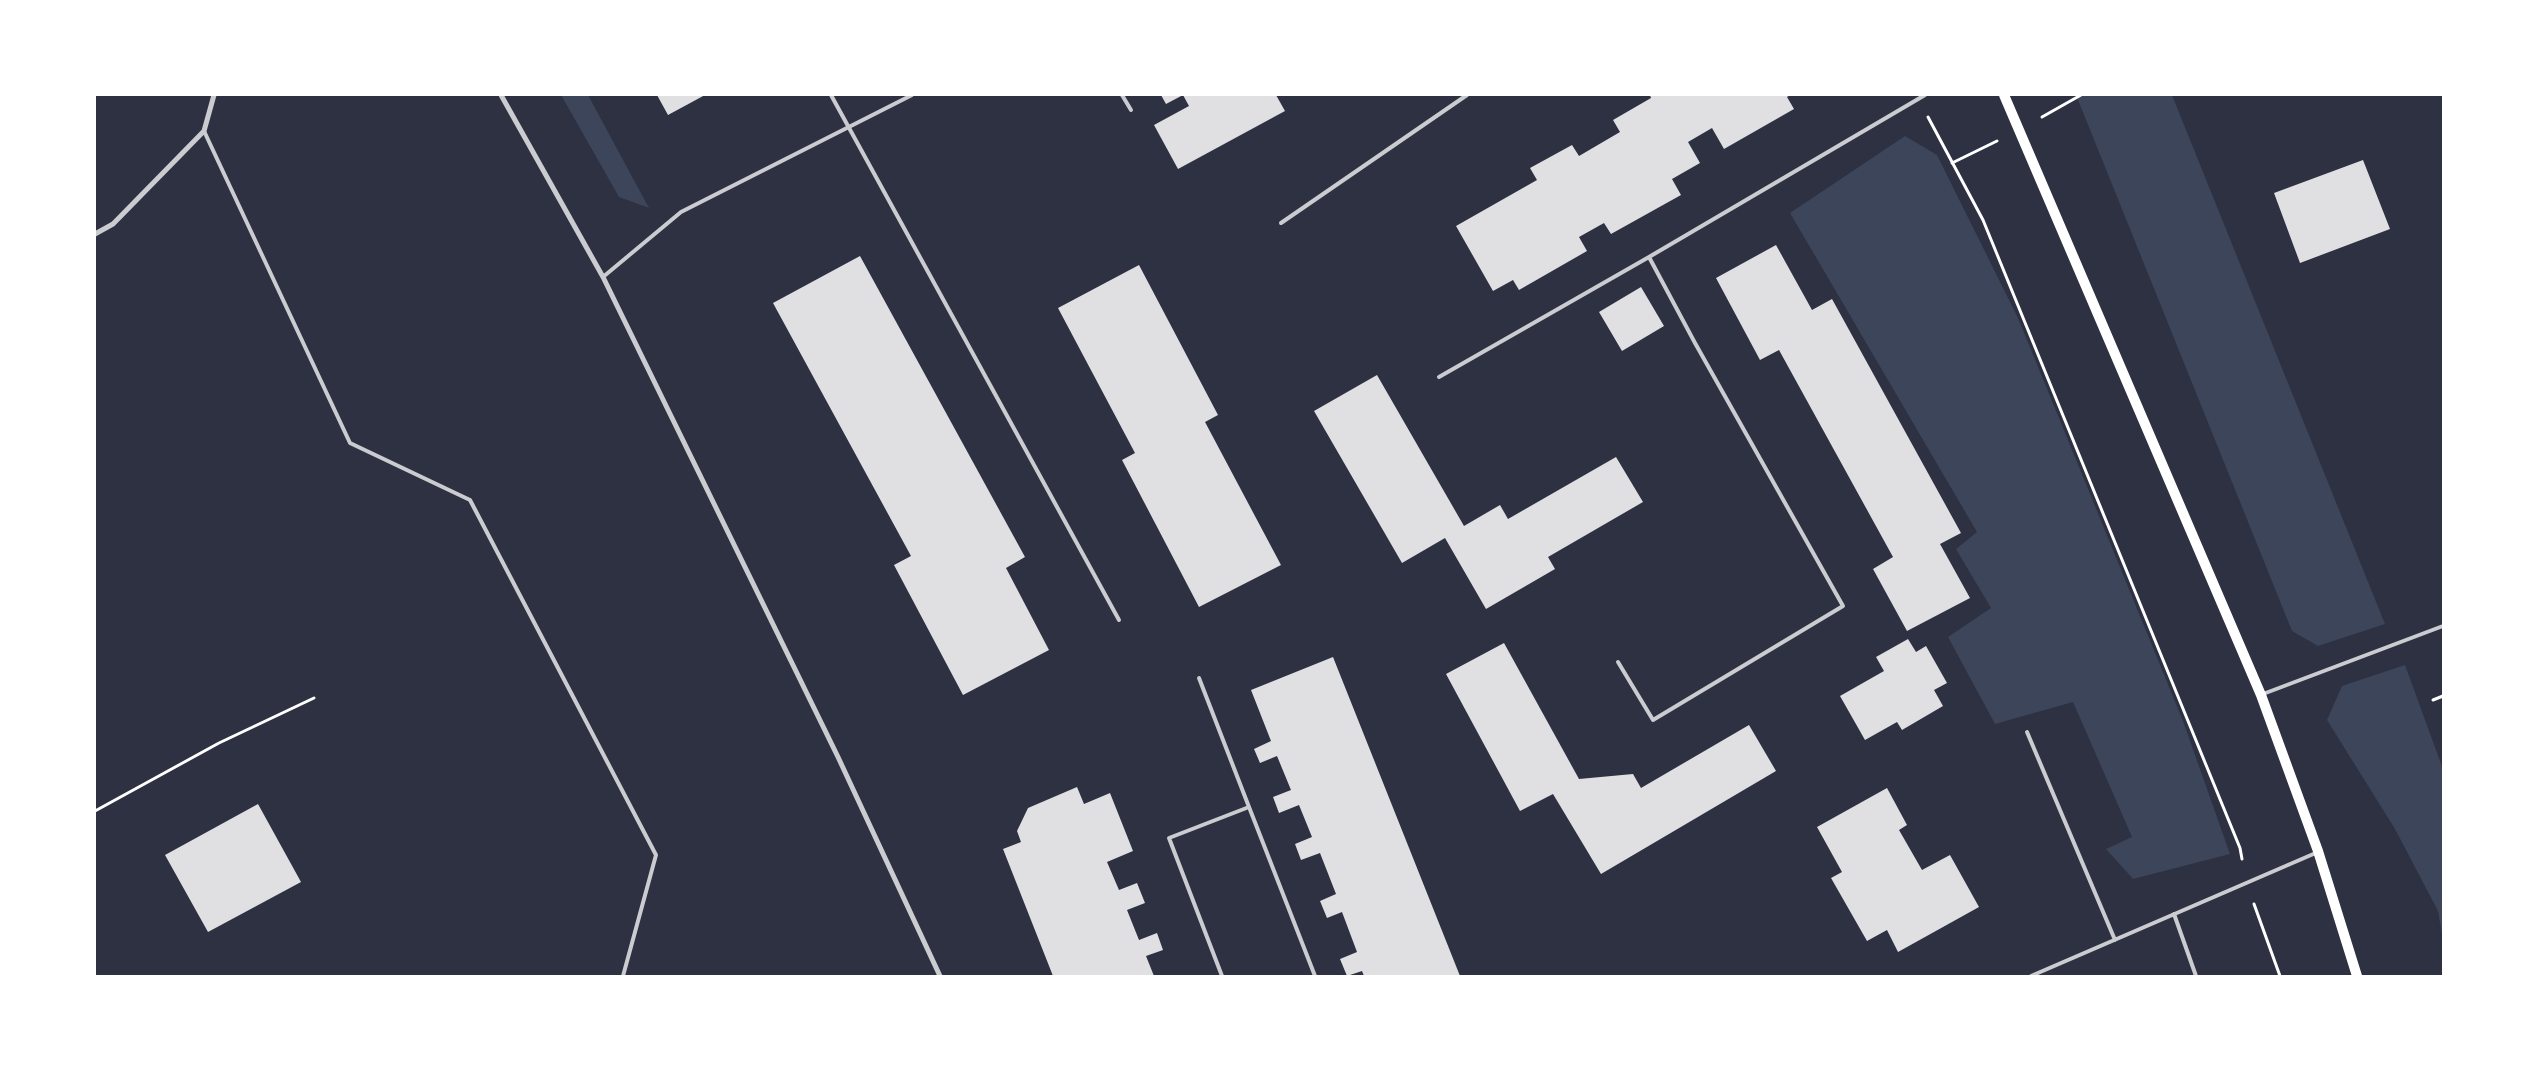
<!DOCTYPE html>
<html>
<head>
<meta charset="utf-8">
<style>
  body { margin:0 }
  #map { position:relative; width:2538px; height:1071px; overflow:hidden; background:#2d3142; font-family:"Source Sans 3",sans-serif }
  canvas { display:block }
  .frame { position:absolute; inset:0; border:96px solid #fff; pointer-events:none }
</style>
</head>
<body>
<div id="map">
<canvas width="2538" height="1071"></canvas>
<div class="frame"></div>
</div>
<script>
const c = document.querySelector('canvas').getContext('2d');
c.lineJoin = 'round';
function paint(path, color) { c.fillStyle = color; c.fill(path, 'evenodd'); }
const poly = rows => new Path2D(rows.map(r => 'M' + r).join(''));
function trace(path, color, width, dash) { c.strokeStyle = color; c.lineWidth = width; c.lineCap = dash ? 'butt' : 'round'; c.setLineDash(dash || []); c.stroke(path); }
const green = poly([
  [561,95,588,95,649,208,619,197],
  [2076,95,2172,95,2385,624,2318,646,2292,631],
  [1905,136,1937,155,2018,318,2183,721,2230,854,2133,879,2106,849,2132,837,2073,702,1995,724,1948,637,1991,608,1956,549,1977,532,1790,213],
  [2405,665,2443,769,2443,940,2438,911,2395,829,2327,720,2342,686]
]);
const building = poly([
  [657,95,705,95,668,115],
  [1161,95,1276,95,1285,111,1178,169,1154,125,1189,106,1183,95,1166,104],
  [1650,95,1790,95,1787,97,1794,109,1724,149,1712,128,1688,142,1700,163,1672,179,1681,195,1611,234,1604,223,1579,237,1587,251,1519,290,1513,280,1493,291,1456,226,1537,180,1530,168,1572,145,1579,156,1620,132,1613,120,1651,98],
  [2363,160,2390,229,2300,263,2274,193],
  [1776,245,1812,310,1832,299,1961,533,1940,544,1970,598,1907,631,1873,569,1893,557,1779,350,1760,360,1716,278],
  [860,256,1025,557,1006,568,1049,650,963,695,894,565,911,556,773,303],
  [1139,265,1218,415,1205,422,1281,565,1199,607,1122,460,1135,453,1058,308],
  [1641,287,1664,326,1622,351,1599,312],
  [1377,375,1464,526,1500,505,1508,519,1616,457,1643,502,1548,557,1555,569,1486,609,1445,538,1402,563,1314,411],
  [1908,639,1916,652,1926,646,1947,683,1934,690,1943,706,1902,730,1897,722,1865,740,1840,696,1884,671,1876,657],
  [1504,643,1579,779,1633,774,1641,788,1749,725,1776,771,1601,874,1553,794,1520,811,1446,674],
  [1333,657,1460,976,1364,976,1362,971,1347,976,1340,959,1357,952,1342,912,1327,918,1320,901,1336,894,1320,853,1301,860,1295,844,1312,837,1299,805,1279,813,1273,797,1291,790,1277,756,1260,763,1254,749,1271,741,1251,690],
  [1077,787,1084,804,1110,793,1133,851,1107,862,1119,890,1137,883,1145,903,1127,910,1139,940,1157,933,1163,950,1146,956,1154,976,1053,976,1003,849,1021,842,1017,831,1028,808],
  [1887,788,1907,825,1899,830,1922,870,1950,855,1979,907,1898,952,1887,930,1867,941,1831,878,1842,872,1817,827],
  [258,804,301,882,208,932,165,855]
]);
const path = poly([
  [1928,117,1983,220,2240,848,2242,859],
  [2042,117,2081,95],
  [1952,163,1997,141],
  [2433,700,2443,696],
  [95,811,219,743,314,698],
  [2254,904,2280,976]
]);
const service = poly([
  [831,95,1119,620],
  [1122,95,1131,110],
  [204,131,350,443,470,500,656,855,623,976],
  [1281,223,1467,95],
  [603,277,681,212,912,95],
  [1439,377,1649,257],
  [1618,662,1653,720,1843,606,1695,343,1649,257,1925,95],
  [1199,678,1249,807],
  [2263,694,2443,626],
  [2027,732,2115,940],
  [2174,914,2196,976],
  [1222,976,1169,838,1249,807,1315,976],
  [2031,976,2318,852]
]);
const minor = poly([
  [501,95,603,277,838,757,940,976],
  [95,234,113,224,204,131,214,95]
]);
const secondary = poly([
  [2004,95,2261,695,2318,851,2357,976]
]);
paint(green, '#3c4559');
paint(building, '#e0e0e3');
trace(path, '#fff', 3);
trace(service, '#caccd0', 4);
trace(minor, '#caccd0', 5);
trace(secondary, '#fff', 10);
</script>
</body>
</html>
